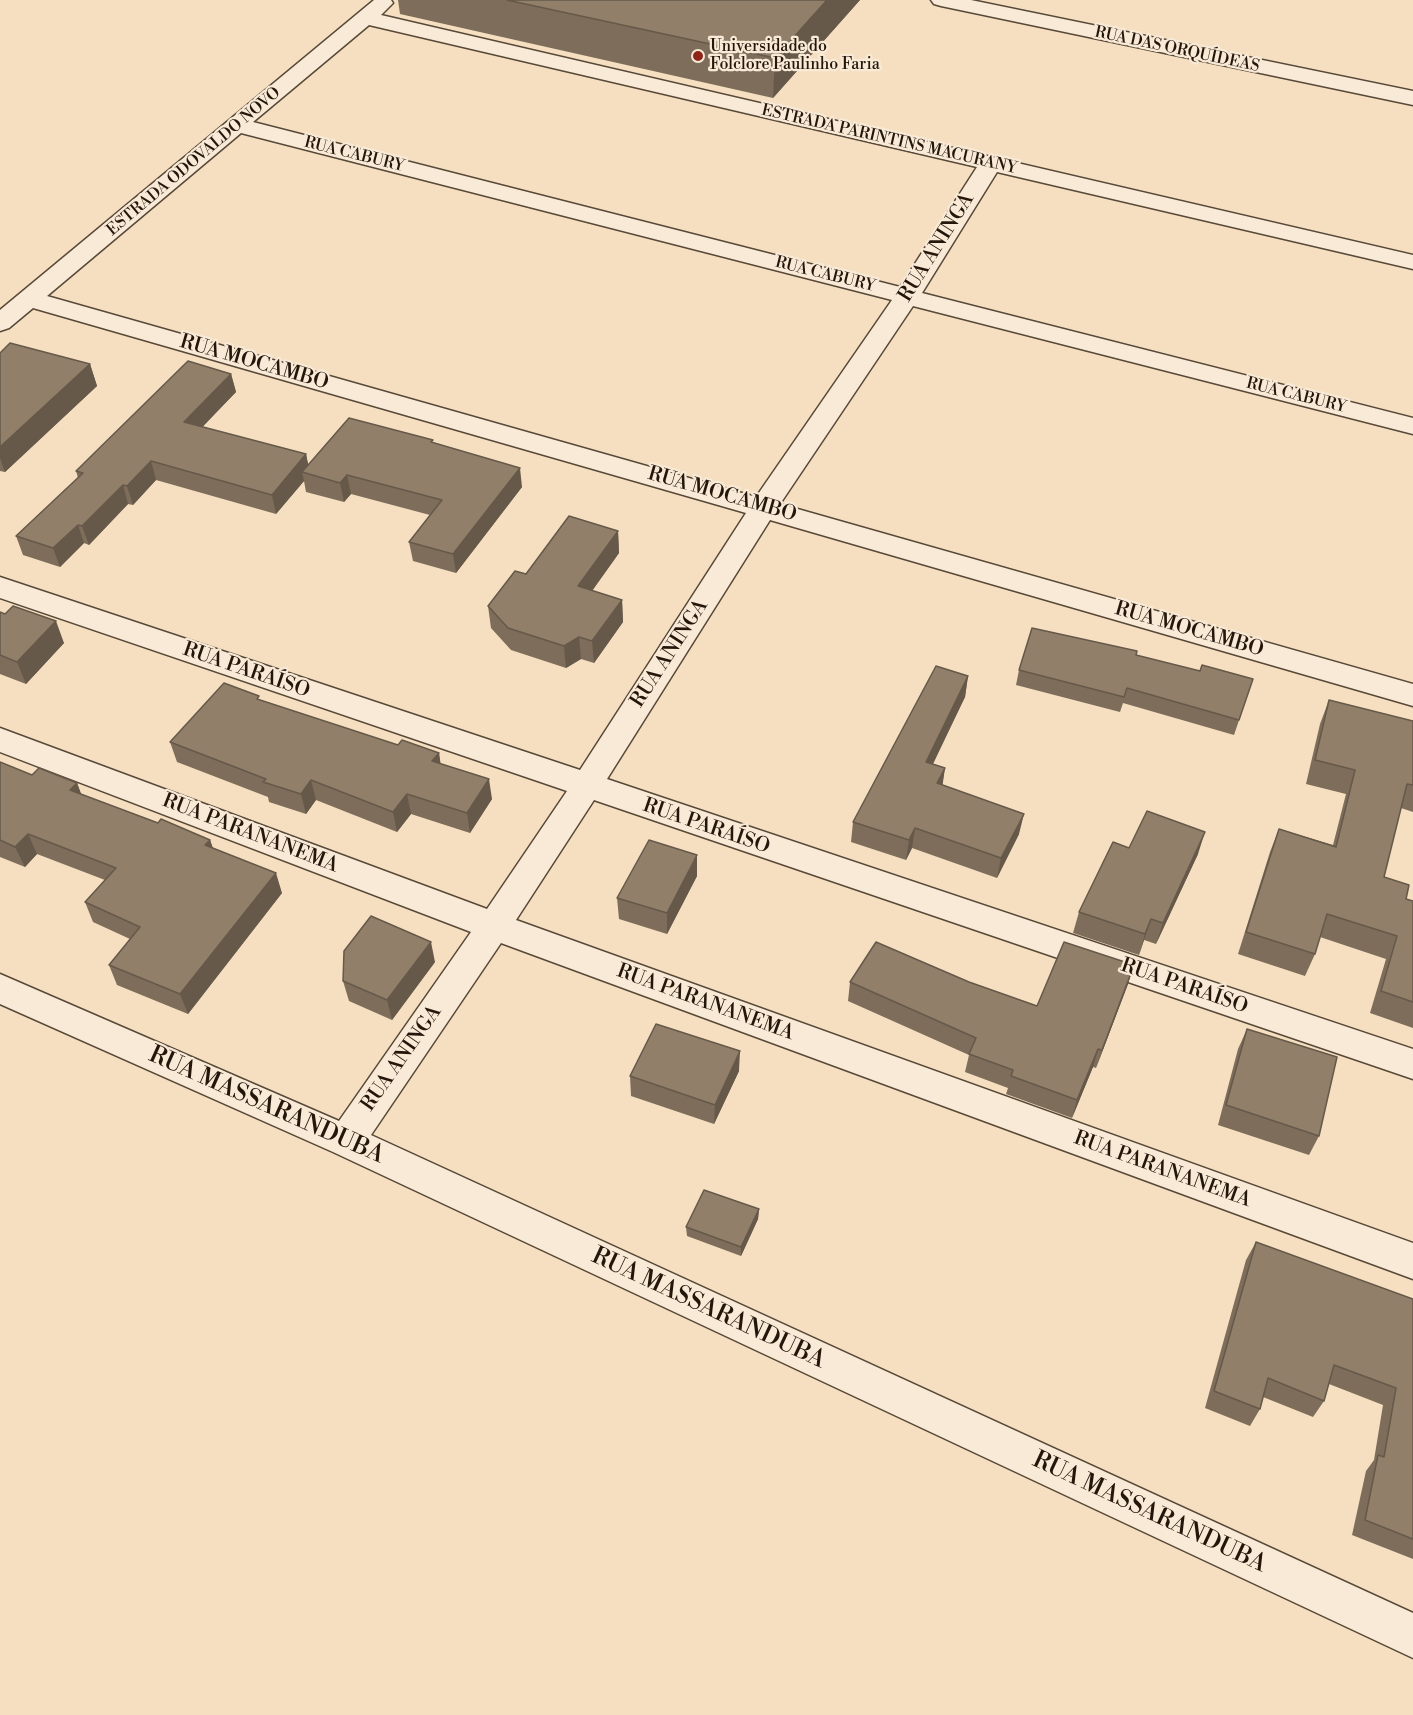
<!DOCTYPE html>
<html>
<head>
<meta charset="utf-8">
<style>
  body { margin:0 }
  canvas { display:block; background:#f5dfc0 }
</style>
</head>
<body>
<canvas width="1413" height="1715"></canvas>
<script>
const c = document.querySelector('canvas').getContext('2d');
c.lineJoin = 'round';
const poly = rows => new Path2D(rows.map(r => 'M' + r).join(''));
function trace(path, color, width, dash) { c.strokeStyle = color; c.lineWidth = width; c.lineCap = dash ? 'butt' : 'round'; c.setLineDash(dash || []); c.stroke(path); }
function paint(path, color) { c.fillStyle = color; c.fill(path, 'evenodd'); }
function drawText(font, color, halo, rows, align = 'center') {
  c.font = font + ' "Libre Bodoni",serif'; c.lineWidth = 4.5; c.setLineDash([]); c.textBaseline = 'middle'; c.strokeStyle = halo; c.fillStyle = color; for (const [text, x, y, turn = 0] of rows) {
    c.save(); c.translate(x, y); c.rotate((+turn || 0) * Math.PI / 180); c.textAlign = isNaN(turn) ? turn : align; if (halo) c.strokeText(text, 0, 0); c.fillText(text, 0, 0); c.restore();
  }
}
const minor = poly([
  [374,0,391,0,393,3,381,15,1413,255,1413,269,997,172,922,293,1413,418,1413,434,913,306,780,504,1413,684,1413,706,770,520,607,779,1413,1049,1413,1079,594,800,516,920,1413,1243,1413,1279,501,943,371,1135,1413,1613,1413,1658,333,1152,0,1004,0,974,339,1121,471,932,0,752,0,728,487,909,567,791,0,598,0,577,580,770,746,513,33,308,9,328,0,331,0,310,374,0],
  [369,25,977,167,900,287,253,122,369,25],
  [241,133,892,300,756,497,47,296,241,133],
  [931,0,971,0,1413,91,1413,105,941,6,934,4,931,0]
]);
const wall = poly([
  [398,0,860,0,773,98,400,14],
  [0,353,90,364,97,386,5,472,0,471],
  [231,374,236,392,202,427,306,454,308,465,433,443,522,487,456,573,413,561,409,542,430,515,351,494,344,502,306,492,304,481,276,514,156,480,133,505,128,504,89,545,84,543,60,567,23,555,16,536,78,478,76,471],
  [618,531,619,553,592,591,622,600,623,622,594,663,581,659,566,668,511,650,491,628,488,606,526,574],
  [0,612,64,643,26,684,0,674],
  [1136,655,1200,671,1253,679,1234,735,1123,703,1120,712,1016,685,1019,670],
  [968,676,965,697,932,764,945,768,942,785,1019,834,997,878,912,848,906,860,851,842,853,822],
  [260,700,398,745,439,753,440,764,492,799,470,833,411,814,397,832,316,800,306,814,269,802,268,797,177,762,170,742],
  [1329,700,1413,721,1413,812,1401,808,1384,877,1406,899,1413,901,1413,1028,1370,1013,1386,959,1320,937,1315,954,1305,976,1238,954,1270,852,1279,829,1333,845,1346,794,1306,784,1320,724],
  [0,762,32,775,77,783,81,794,158,823,210,840,213,848,282,893,188,1014,117,985,109,965,130,939,93,922,85,902,105,880,37,854,25,867,0,857],
  [1129,848,1198,854,1156,944,1144,940,1139,955,1073,933,1079,912],
  [697,876,667,934,619,919,617,898],
  [435,962,392,1020,349,1001,343,981],
  [850,982,969,982,1037,1006,1128,984,1096,1068,1093,1067,1072,1118,1006,1094,1008,1088,965,1072,969,1055,848,1001],
  [1247,1029,1319,1136,1309,1155,1218,1125,1238,1049],
  [739,1071,714,1124,631,1096,630,1076],
  [759,1209,758,1219,741,1256,687,1236,686,1227],
  [1256,1242,1413,1299,1413,1559,1352,1535,1366,1471,1374,1460,1383,1405,1329,1384,1324,1401,1313,1417,1263,1397,1260,1409,1250,1426,1205,1408,1246,1260]
]);
const shadedWall = poly([
  [827,0,860,0,773,98,775,58],
  [90,364,97,386,5,472,0,458,0,447],
  [231,374,236,392,189,441,184,422],
  [306,454,310,473,302,472,304,481,276,514,272,495],
  [151,461,156,480,133,505,127,486],
  [520,468,522,487,456,573,453,554],
  [347,475,351,494,344,502,340,483],
  [123,485,128,504,89,545,82,526],
  [78,525,84,543,60,567,53,548],
  [618,531,619,553,579,609,578,586],
  [622,600,623,622,594,663,592,641],
  [56,621,64,643,26,684,17,662],
  [579,637,581,659,566,668,564,646],
  [968,676,965,697,924,783,926,762],
  [439,753,442,773,432,761],
  [945,768,942,789,937,783],
  [489,779,492,799,470,833,467,813],
  [311,780,316,800,306,814,301,794],
  [77,783,85,804,70,790],
  [407,794,411,814,397,832,393,812],
  [1024,814,1019,834,997,878,1001,858],
  [915,828,912,848,906,860,909,840],
  [1205,832,1198,854,1156,944,1163,923],
  [28,834,37,854,25,867,15,847],
  [210,840,217,861,205,845],
  [697,855,697,876,667,934,667,913],
  [276,873,282,893,188,1014,180,994],
  [1151,919,1139,955,1145,934],
  [431,942,435,962,392,1020,387,1000],
  [1134,965,1128,984,1096,1068,1102,1050],
  [1098,1049,1093,1067,1072,1118,1077,1100],
  [740,1051,739,1071,714,1124,715,1105],
  [759,1209,758,1219,741,1256,741,1247]
]);
const building = poly([
  [507,0,827,0,775,58,507,0],
  [10,343,90,364,0,447,0,353,10,343],
  [188,361,231,374,184,422,306,454,272,495,151,461,127,486,123,485,82,526,78,525,53,548,16,536,83,473,76,471,188,361],
  [349,418,433,440,431,442,520,468,453,554,409,542,442,500,347,475,340,483,302,472,349,418],
  [569,516,618,531,578,586,622,600,592,641,579,637,564,646,508,628,488,606,515,571,526,574,569,516],
  [13,606,56,621,17,662,0,655,0,612,5,614,13,606],
  [1032,628,1137,651,1136,655,1200,671,1202,665,1253,679,1239,720,1127,688,1124,697,1019,670,1032,628],
  [936,666,968,676,926,762,945,768,937,783,1024,814,1001,858,915,828,909,840,853,822,936,666],
  [224,683,259,696,257,699,398,745,402,740,439,753,432,761,489,779,467,813,407,794,393,812,311,780,301,794,263,782,266,779,170,742,224,683],
  [1329,700,1413,721,1413,785,1407,784,1384,877,1409,885,1406,899,1413,901,1413,1002,1381,991,1397,936,1327,914,1315,954,1246,932,1279,829,1336,847,1355,770,1315,760,1329,700],
  [0,762,32,775,39,768,77,783,70,790,158,823,161,819,210,840,205,845,276,873,180,994,109,965,140,927,85,902,116,868,28,834,15,847,0,840,0,762],
  [1147,811,1205,832,1163,923,1151,919,1145,934,1079,912,1113,842,1129,848,1147,811],
  [649,840,697,855,667,913,617,898,649,840],
  [371,916,431,942,387,1000,343,981,344,951,371,916],
  [876,942,969,982,1037,1006,1064,942,1134,965,1102,1050,1098,1049,1077,1100,1011,1076,1013,1070,969,1054,976,1038,850,982,876,942],
  [656,1024,740,1051,715,1105,630,1076,656,1024],
  [1247,1029,1337,1057,1319,1136,1226,1105,1247,1029],
  [704,1190,759,1209,741,1247,686,1227,704,1190],
  [1256,1242,1413,1299,1413,1539,1365,1520,1378,1455,1384,1457,1396,1388,1334,1365,1324,1401,1268,1378,1260,1409,1214,1391,1256,1242]
]);
const markers = [
  [698,56,6,"#8f2418"]
];
const farPoinames = [
  ["Universidade do",710,47],
  ["Folclore Paulinho Faria",710,65]
];
const farStreetnames = [
  ["RUA DAS ORQUÍDEAS",1177,50,12],
  ["ESTRADA PARINTINS MACURANY",889,140,13],
  ["RUA CABURY",354,155,14],
  ["ESTRADA ODOVALDO NOVO",194,162,-40],
  ["RUA CABURY",825,275,14],
  ["RUA CABURY",1296,396,14]
];
const streetNames = [
  ["RUA ANINGA",937,248,-58],
  ["RUA MOCAMBO",254,363,16],
  ["RUA MOCAMBO",722,495,16],
  ["RUA MOCAMBO",1189,630,16],
  ["RUA ANINGA",670,654,-57],
  ["RUA PARAÍSO",246,671,19],
  ["RUA PARAÍSO",706,827,19],
  ["RUA PARANANEMA",250,834,21],
  ["RUA PARAÍSO",1184,987,19],
  ["RUA PARANANEMA",705,1003,20],
  ["RUA ANINGA",402,1059,-55],
  ["RUA PARANANEMA",1162,1170,20]
];
const nearStreetnames = [
  ["RUA MASSARANDUBA",266,1106,24],
  ["RUA MASSARANDUBA",708,1309,25],
  ["RUA MASSARANDUBA",1149,1513,25]
];
trace(minor, '#584838', 3);
paint(minor, '#f8ead6');
paint(wall, '#7d6d5a');
paint(shadedWall, '#66594a');
paint(building, '#917f69');
trace(building, '#66594a', 1.5);
for (const [x, y, r, color] of markers) { const dot = new Path2D(); dot.arc(x, y, r, 0, 2 * Math.PI); c.fillStyle = color; c.fill(dot); trace(dot, '#f8ead6', 2); }
drawText('16px', '#24160a', '#f8ead6', farPoinames, 'left');
drawText('16px', '#24160a', '#f8ead6', farStreetnames);
drawText('20px', '#24160a', '#f8ead6', streetNames);
drawText('24px', '#24160a', '#f8ead6', nearStreetnames);
</script>
</body>
</html>
